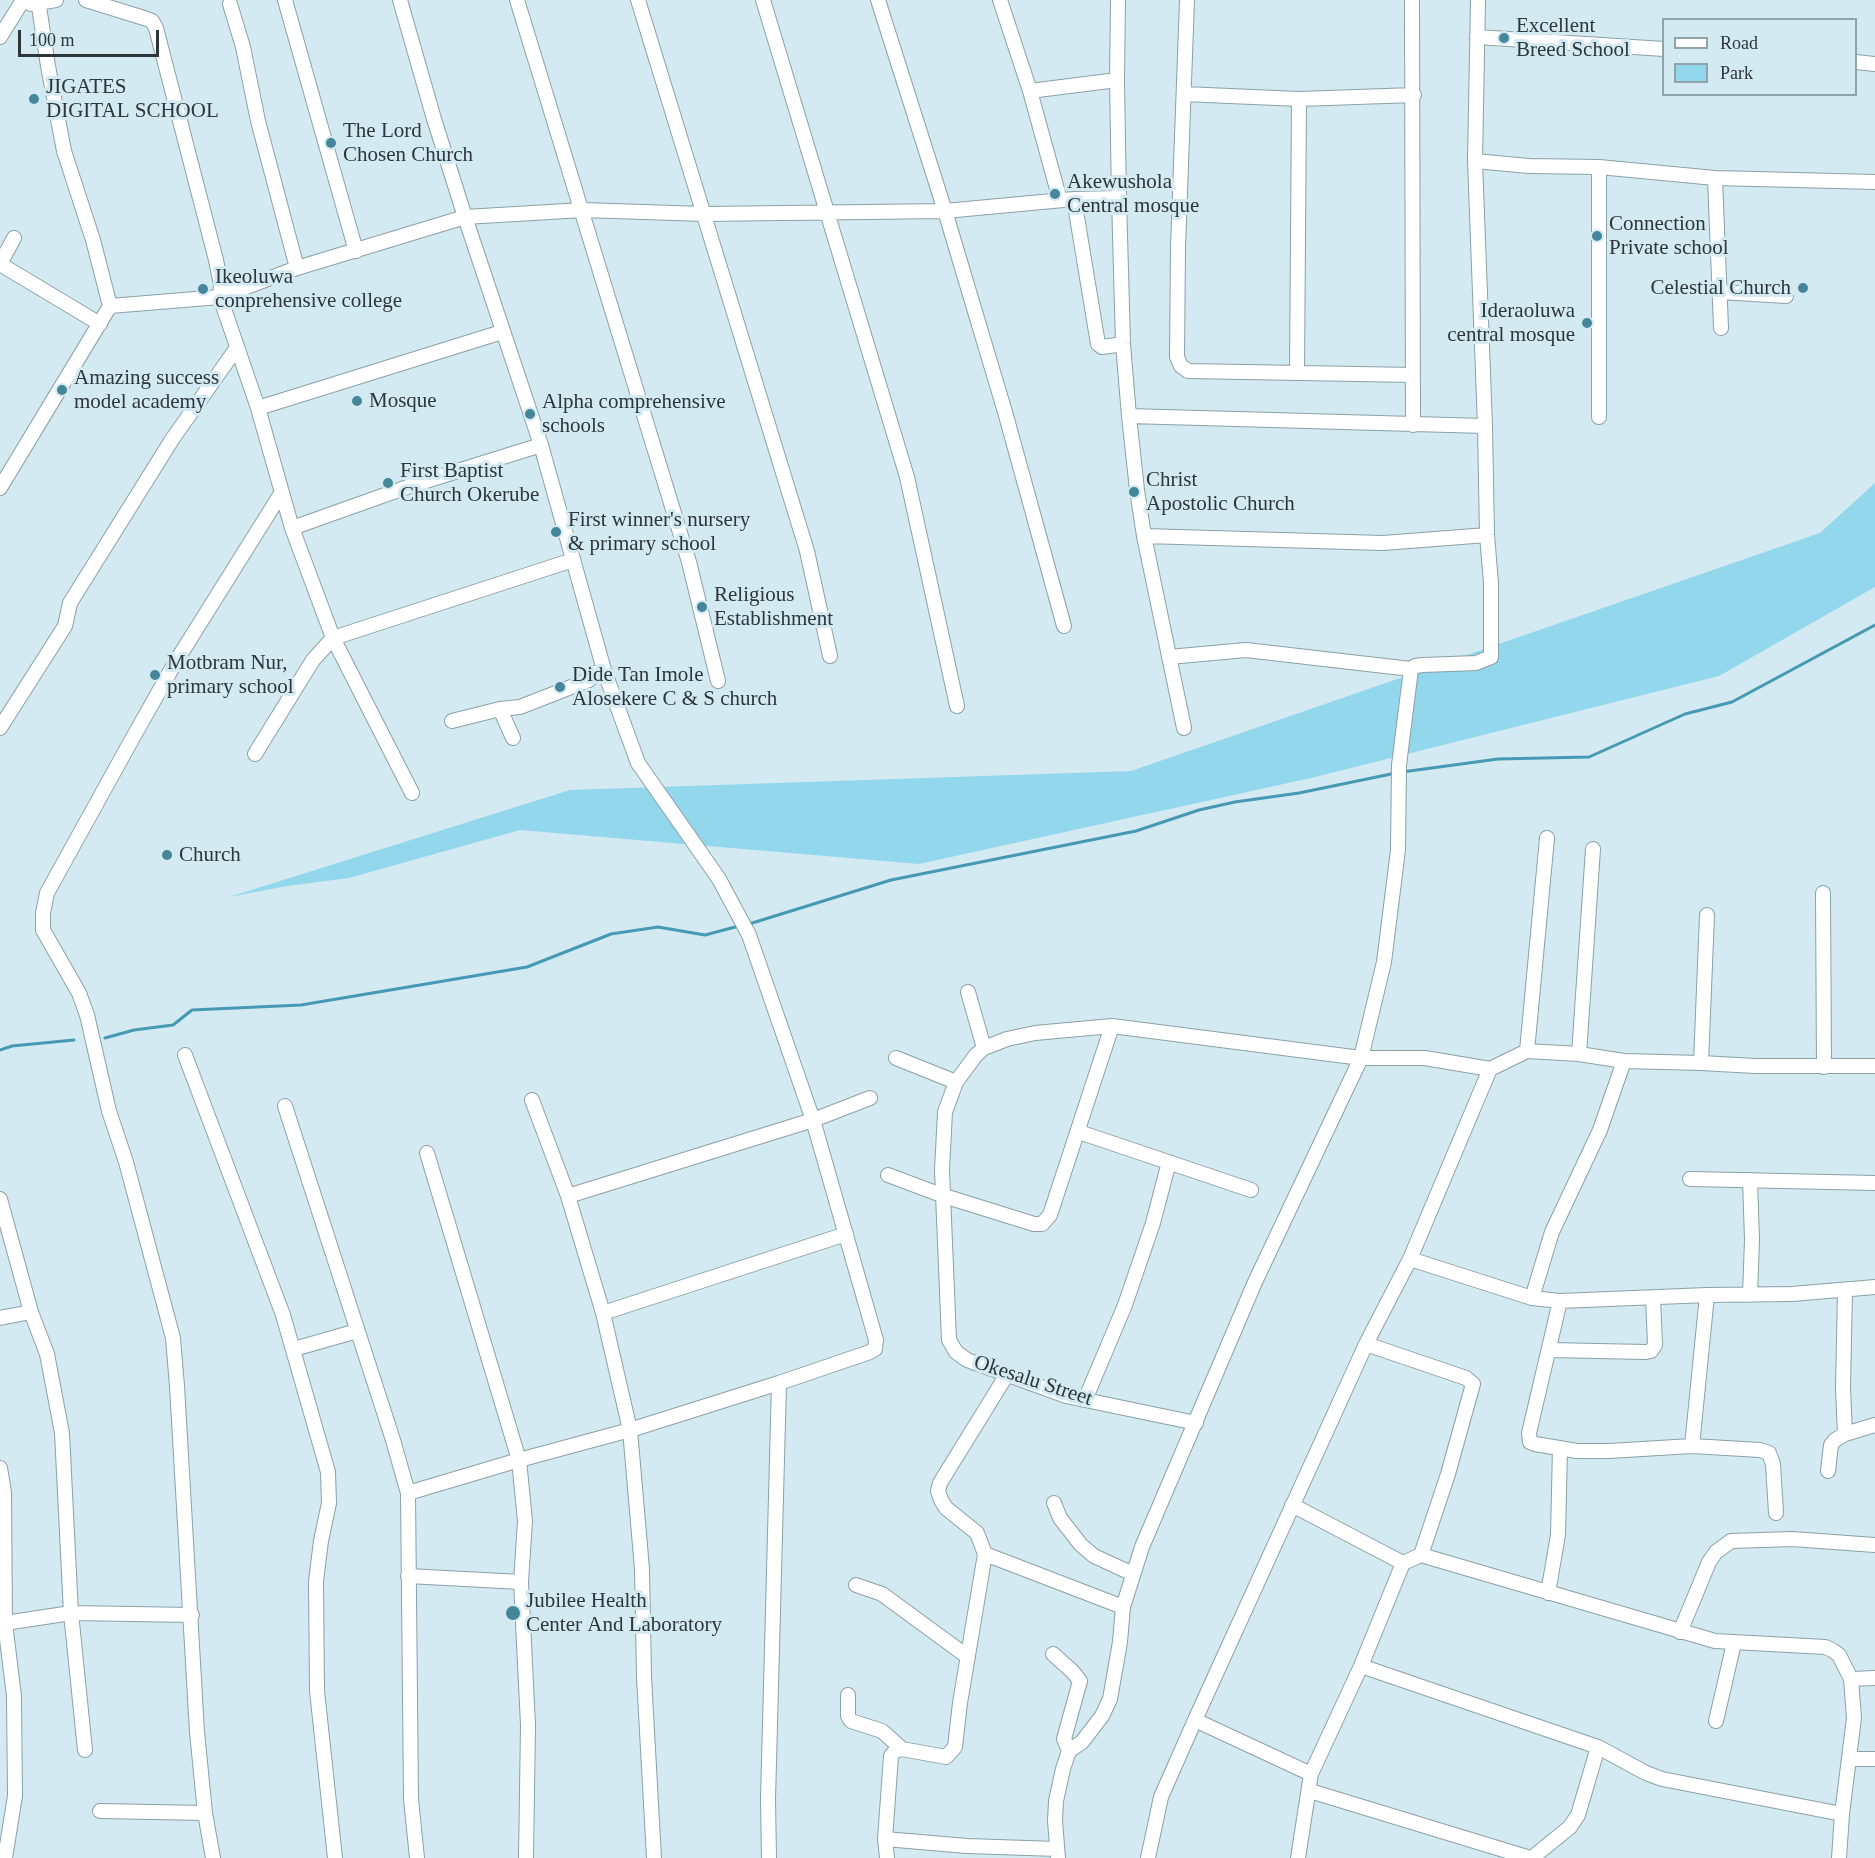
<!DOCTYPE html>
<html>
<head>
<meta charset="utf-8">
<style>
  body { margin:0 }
  #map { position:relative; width:1875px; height:1858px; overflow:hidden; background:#d4eaf2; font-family:Georgia,serif }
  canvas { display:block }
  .legend { position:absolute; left:1662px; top:18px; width:195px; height:78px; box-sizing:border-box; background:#d4eaf2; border:2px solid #91a2a8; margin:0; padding:8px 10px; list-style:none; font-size:18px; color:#2d3639 }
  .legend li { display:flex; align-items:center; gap:12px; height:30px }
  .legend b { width:30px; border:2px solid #91a2a8 }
  .scale { position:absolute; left:18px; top:30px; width:141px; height:27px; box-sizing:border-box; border:3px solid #2d3639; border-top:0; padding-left:8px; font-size:18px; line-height:21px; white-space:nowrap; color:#2d3639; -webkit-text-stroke:4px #d4eaf2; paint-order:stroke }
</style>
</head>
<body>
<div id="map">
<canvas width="1875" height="1858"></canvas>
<ul class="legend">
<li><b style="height:8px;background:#fff"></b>Road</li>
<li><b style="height:16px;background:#93d7ed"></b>Park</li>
</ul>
<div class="scale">100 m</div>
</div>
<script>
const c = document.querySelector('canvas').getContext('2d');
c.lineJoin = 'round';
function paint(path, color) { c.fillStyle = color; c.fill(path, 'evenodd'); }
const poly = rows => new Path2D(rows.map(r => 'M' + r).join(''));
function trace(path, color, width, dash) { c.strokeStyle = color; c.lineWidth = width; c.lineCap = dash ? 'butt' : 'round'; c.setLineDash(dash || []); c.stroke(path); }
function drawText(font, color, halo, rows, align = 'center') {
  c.font = font + ' Georgia,serif'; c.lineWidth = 6; c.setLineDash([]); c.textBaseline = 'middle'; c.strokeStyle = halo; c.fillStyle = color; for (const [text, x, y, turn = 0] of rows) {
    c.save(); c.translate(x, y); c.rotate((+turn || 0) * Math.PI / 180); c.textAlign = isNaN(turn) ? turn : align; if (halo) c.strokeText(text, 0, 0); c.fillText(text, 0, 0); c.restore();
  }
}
const green = poly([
  [1875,483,1875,587,1719,676,1311,778,919,864,520,830,349,878,287,886,229,897,570,790,1131,771,1820,533]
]);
const stream = poly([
  [1402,772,1498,759,1589,757,1685,714,1732,702,1875,625],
  [749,924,891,880,1136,831,1199,810,1235,802,1299,793,1396,773],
  [105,1038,134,1030,173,1025,192,1010,301,1005,527,967,611,934,658,927,705,935,739,926],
  [0,1050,12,1046,74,1040]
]);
const minor = poly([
  [86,0,144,18,152,21,156,28,216,260,221,285,220,297,258,408,292,528,333,638,412,793],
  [285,0,356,251],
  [400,0,434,119,465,217,541,445,604,670,638,763,719,879,749,935,813,1120,876,1340,875,1349,870,1352,779,1383,630,1430,519,1460,408,1493],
  [517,0,689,562,718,681],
  [638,0,807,551,830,656],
  [763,0,907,477,957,706],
  [878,0,945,211,1005,412,1064,626],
  [1000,0,1030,91,1060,200],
  [1118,0,1117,80,1119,198,1123,344,1129,416,1485,426,1475,161,1478,0],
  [1187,0,1178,247,1177,357,1181,366,1188,371,1413,375],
  [1412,0,1413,425],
  [31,4,56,0],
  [230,4,243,47,258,121,297,268],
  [0,37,23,0],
  [1477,37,1664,49],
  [1856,62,1875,64],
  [1030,91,1117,80],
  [1184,94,1299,99,1414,95],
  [1475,161,1529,166,1599,167,1715,178,1875,182],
  [1599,167,1599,417],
  [1715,178,1721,328],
  [1074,199,1098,344,1102,347,1123,344],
  [0,264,100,324],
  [0,264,14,238],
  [1720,292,1786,296],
  [110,306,220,297,297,268,465,217,583,210,704,214,945,211,1074,199,1119,198],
  [1297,373,1299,99],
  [258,408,502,332],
  [1129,416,1137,490,1144,536,1184,728],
  [0,488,110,306,93,240,64,151,48,66,38,0],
  [292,528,413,485,541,445],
  [1144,536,1383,543,1487,535],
  [1169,657,1246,650,1411,669],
  [500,709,513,738],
  [452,721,500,709,520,707,589,680,593,674,604,670],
  [0,728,65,626,70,603,173,438,236,349],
  [255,754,313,660,333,638,573,560],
  [1823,893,1824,1067],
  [968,992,984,1048],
  [1527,1051,1547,838],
  [1579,1054,1593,849],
  [185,1055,283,1315,328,1472,329,1503,321,1541,316,1581,317,1691,335,1858],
  [896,1058,956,1082],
  [1701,1063,1707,915],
  [532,1100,568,1196,603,1313,630,1430,642,1569,644,1677,654,1858],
  [285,1106,393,1440,408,1493,411,1799,417,1858],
  [1079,1132,1251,1190],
  [427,1153,519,1460,525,1521,521,1582,528,1725,526,1858],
  [888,1175,944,1196,1034,1224,1042,1224,1050,1215,1112,1026],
  [1690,1179,1875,1183],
  [1750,1180,1752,1240,1750,1295],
  [568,1196,813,1120,870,1098],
  [0,1199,31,1312,47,1354,62,1433,71,1613,85,1750],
  [1410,1259,1532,1298,1560,1301,1707,1295,1792,1294,1875,1287],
  [1845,1291,1843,1388,1845,1434],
  [1532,1298,1552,1232,1600,1130,1624,1061],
  [1560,1301,1529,1433,1530,1442,1535,1444,1577,1451,1609,1451,1692,1446,1760,1450,1769,1453,1773,1464,1776,1513],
  [603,1313,846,1234],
  [0,1318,31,1312],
  [1366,1344,1466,1378,1473,1384,1448,1474,1421,1555],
  [294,1349,357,1331],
  [1549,1350,1646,1352,1651,1351,1655,1345,1653,1297],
  [1006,1376,940,1483,938,1491,941,1500,946,1508,977,1533,985,1554,1123,1607],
  [1085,1400,1125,1305,1153,1223,1169,1162],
  [1196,1423,1066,1396,967,1360,956,1352,949,1340,942,1170,945,1112,956,1082,976,1055,984,1048,1007,1039,1035,1033,1112,1026,1361,1058,1425,1058,1490,1069,1527,1051,1579,1054,1624,1061,1701,1063,1755,1066,1875,1066],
  [1692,1446,1707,1295],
  [0,1468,4,1492,5,1623,14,1696,15,1796,5,1858],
  [1828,1471,1831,1445,1835,1440,1845,1434,1875,1425],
  [1054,1503,1060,1518,1081,1545,1094,1556,1133,1574],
  [1292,1505,1403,1563],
  [408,1576,521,1582],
  [856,1585,882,1594,968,1657],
  [1548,1593,1558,1535,1560,1448],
  [5,1623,71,1613,192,1615],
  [1680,1632,1709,1562,1716,1552,1731,1541,1792,1539,1875,1545],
  [1053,1654,1073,1672,1080,1681,1064,1739,1069,1751],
  [1851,1679,1875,1678],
  [848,1695,848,1716,851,1721,882,1731,902,1749],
  [1195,1720,1311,1774],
  [1716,1721,1734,1643],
  [1849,1759,1875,1759],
  [1310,1791,1530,1858],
  [100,1811,205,1813],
  [885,1839,967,1846,1057,1849],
  [213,1858,205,1813,197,1732,177,1386,173,1338,126,1162,109,1111,87,1015,79,993,43,930,43,913,47,893,131,741,175,663,282,492],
  [769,1858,768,1799,779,1383],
  [887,1858,885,1839,891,1756,895,1751,902,1749,946,1757,955,1747,960,1703,985,1554],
  [1058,1858,1055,1821,1056,1801,1063,1769,1069,1751,1082,1742,1102,1716,1110,1699,1120,1642,1123,1607,1142,1547,1255,1282,1361,1058,1384,962,1398,850,1399,765,1411,669,1415,666,1423,665,1476,663,1491,657,1491,583,1487,535,1485,426],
  [1148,1858,1161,1797,1195,1720,1366,1344,1410,1259,1490,1069],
  [1298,1858,1311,1774,1361,1666,1403,1563,1421,1555,1715,1641,1825,1647,1832,1650,1839,1655,1851,1679,1854,1718,1842,1814,1662,1779,1646,1773,1598,1747,1361,1666],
  [1532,1858,1570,1827,1578,1815,1598,1747],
  [1839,1858,1842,1814]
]);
const markers = [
  [1504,38,6,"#46869a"],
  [34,99,6,"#46869a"],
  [331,143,6,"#46869a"],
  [1055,194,6,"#46869a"],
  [1597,236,6,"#46869a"],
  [1803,288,6,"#46869a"],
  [203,289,6,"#46869a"],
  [1587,323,6,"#46869a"],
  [62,390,6,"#46869a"],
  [357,401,6,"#46869a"],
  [530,414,6,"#46869a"],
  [388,483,6,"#46869a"],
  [1134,492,6,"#46869a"],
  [556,532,6,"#46869a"],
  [702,607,6,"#46869a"],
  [155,675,6,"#46869a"],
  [560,687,6,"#46869a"],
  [167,855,6,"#46869a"],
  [513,1613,8,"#46869a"]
];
const poiNames = [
  ["Excellent",1516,26],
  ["Breed School",1516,50],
  ["JIGATES",46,87],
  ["DIGITAL SCHOOL",46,111],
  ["The Lord",343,131],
  ["Chosen Church",343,155],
  ["Akewushola",1067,182],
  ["Central mosque",1067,206],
  ["Connection",1609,224],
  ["Private school",1609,248],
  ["Ikeoluwa",215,277],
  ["conprehensive college",215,301],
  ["Celestial Church",1791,288,"right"],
  ["Ideraoluwa",1575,311,"right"],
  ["central mosque",1575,335,"right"],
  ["Amazing success",74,378],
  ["model academy",74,402],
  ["Mosque",369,401],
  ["Alpha comprehensive",542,402],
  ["schools",542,426],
  ["First Baptist",400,471],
  ["Church Okerube",400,495],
  ["Christ",1146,480],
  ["Apostolic Church",1146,504],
  ["First winner's nursery",568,520],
  ["& primary school",568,544],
  ["Religious",714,595],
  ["Establishment",714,619],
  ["Motbram Nur,",167,663],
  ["primary school",167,687],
  ["Dide Tan Imole",572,675],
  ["Alosekere C & S church",572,699],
  ["Church",179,855],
  ["Jubilee Health",526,1601],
  ["Center And Laboratory",526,1625]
];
const streetNames = [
  ["Okesalu Street",1033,1381,18]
];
paint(green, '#93d7ed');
trace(stream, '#4699b2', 3);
trace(minor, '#8ba0a7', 16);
trace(minor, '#fff', 14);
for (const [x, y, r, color] of markers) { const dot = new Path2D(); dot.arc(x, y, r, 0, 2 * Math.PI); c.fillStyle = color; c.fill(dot); trace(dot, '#d4eaf2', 2); }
drawText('21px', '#2d3639', '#d4eaf2', poiNames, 'left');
drawText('21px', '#2d3639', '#d4eaf2', streetNames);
</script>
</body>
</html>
